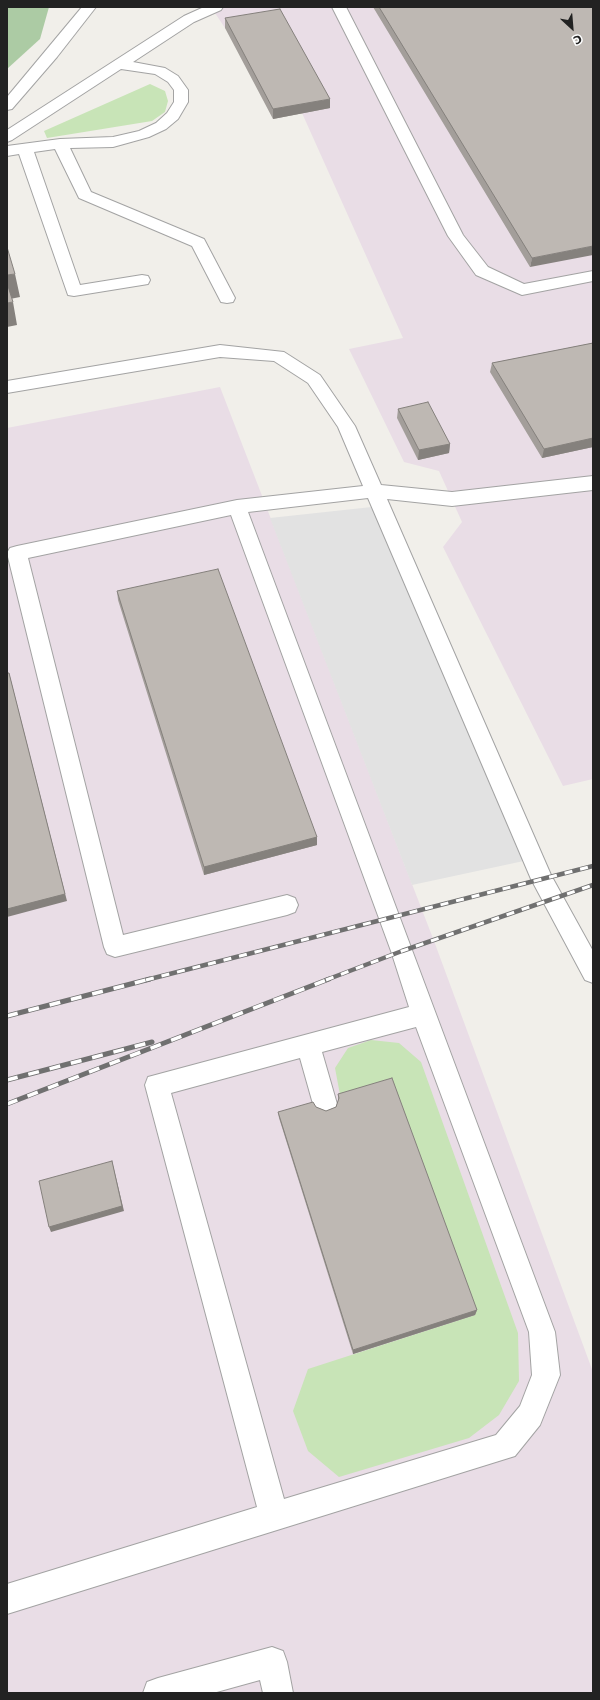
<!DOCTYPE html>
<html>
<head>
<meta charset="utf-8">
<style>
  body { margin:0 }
  #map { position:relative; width:600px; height:1700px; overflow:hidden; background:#f1efea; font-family:"DejaVu Sans",sans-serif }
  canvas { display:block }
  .frame { position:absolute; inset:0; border:8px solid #222; pointer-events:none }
  .north { position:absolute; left:552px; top:8px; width:40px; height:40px; -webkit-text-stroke:3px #fff; paint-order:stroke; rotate:154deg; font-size:11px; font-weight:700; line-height:16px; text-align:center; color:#222 }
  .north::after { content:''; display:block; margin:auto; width:14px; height:18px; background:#222; clip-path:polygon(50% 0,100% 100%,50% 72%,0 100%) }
</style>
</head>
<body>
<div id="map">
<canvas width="600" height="1700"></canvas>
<div class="frame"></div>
<div class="north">С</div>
</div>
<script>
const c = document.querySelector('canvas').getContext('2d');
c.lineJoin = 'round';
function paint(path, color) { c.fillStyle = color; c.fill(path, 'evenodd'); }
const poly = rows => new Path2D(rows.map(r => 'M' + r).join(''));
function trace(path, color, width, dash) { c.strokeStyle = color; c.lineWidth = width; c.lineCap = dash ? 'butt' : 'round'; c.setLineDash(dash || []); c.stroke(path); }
const industrial = poly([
  [211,7,593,7,593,779,563,786,443,547,462,522,439,471,404,462,349,349,403,338,302,113,225,28],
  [220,387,434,941,593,1372,593,1693,7,1693,7,428]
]);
const grass = poly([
  [150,84,165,91,168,101,165,112,152,121,47,138,44,131],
  [371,1040,399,1043,421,1062,518,1333,519,1381,499,1415,469,1438,339,1477,308,1451,293,1411,308,1369,475,1315,341,1100,335,1068,348,1048]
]);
const forest = poly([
  [7,7,49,7,40,39,7,69]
]);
const parking = poly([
  [381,506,533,859,412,885,270,518]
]);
const lane = poly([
  [204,7,223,7,221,10,194,22,133,62,165,68,178,76,188,90,188,102,178,119,166,129,149,137,113,147,70,148,91,192,204,239,235,298,233,302,227,303,221,302,192,246,79,198,55,149,34,152,80,285,142,275,148,276,150,280,148,284,142,285,74,296,68,295,19,154,7,156,7,146,60,139,113,137,139,131,156,123,167,113,174,102,174,90,168,82,155,74,121,69,12,140,7,142,7,130,184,16,204,7],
  [332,7,346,7,463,235,488,267,524,284,593,271,593,281,522,295,476,275,448,236,332,7],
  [220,345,284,352,320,375,355,426,381,485,452,492,593,476,593,490,452,506,387,499,551,875,593,951,593,983,585,980,531,879,368,498,248,512,555,1332,560,1375,540,1425,515,1456,7,1614,7,1584,257,1507,145,1085,148,1077,409,1007,391,951,231,515,28,558,123,935,287,895,295,898,298,905,295,912,287,915,115,957,107,954,104,947,7,553,10,548,17,546,237,500,363,486,338,427,308,383,274,361,220,357,7,393,7,381,220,345],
  [416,1027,529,1332,532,1375,520,1406,496,1435,284,1499,171,1093,300,1058,313,1104,316,1112,325,1116,334,1112,337,1104,322,1052,416,1027],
  [272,1647,283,1651,287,1662,293,1693,263,1693,260,1680,213,1693,143,1693,147,1682,158,1678,272,1647]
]);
const street = poly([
  [82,7,96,7,57,57,12,109,7,110,7,97,82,7]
]);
const railFar1 = poly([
  [146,980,593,866],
  [326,980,402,951,593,885]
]);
const rail = poly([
  [7,1016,150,979],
  [7,1080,152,1042],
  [7,1104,329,979]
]);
const wall = poly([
  [373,7,593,7,530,267],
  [225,18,330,108,273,119,225,28],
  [593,343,593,447,542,458,490,372,492,363],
  [398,409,450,444,449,453,418,460,397,418],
  [117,591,317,837,317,845,204,875,118,600],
  [338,1094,477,1310,475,1315,353,1354,279,1118,278,1112,316,1107,326,1111,336,1107,338,1101]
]);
const shadedWall = poly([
  [330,99,330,108,273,119,273,109],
  [593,246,593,255,530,267,532,258],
  [15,274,20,297,10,299,7,286,7,275],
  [13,302,17,325,7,327,7,303],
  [593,438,593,447,542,458,544,449],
  [450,444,449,453,418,460,419,450],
  [9,673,67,901,7,917,7,909],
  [317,837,317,845,204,875,204,867],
  [112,1161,124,1211,51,1232,49,1227],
  [477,1310,475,1315,353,1354,353,1350]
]);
const building = poly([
  [379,7,593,7,593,246,532,258,379,7],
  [280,9,330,99,273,109,225,18,280,9],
  [7,247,15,274,7,275,7,247],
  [7,283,13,302,7,303,7,283],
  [593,343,593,438,544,449,492,363,593,343],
  [428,402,450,444,419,450,398,409,428,402],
  [218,569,317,837,204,867,117,591,218,569],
  [7,673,9,673,65,894,7,909,7,673],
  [392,1078,477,1310,353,1350,278,1112,313,1102,316,1107,326,1111,336,1107,339,1098,338,1094,392,1078],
  [112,1161,122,1206,49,1227,39,1181,112,1161]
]);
paint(industrial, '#e9dde6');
paint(grass, '#c8e4b7');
paint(forest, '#accba4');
paint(parking, '#e2e2e2');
trace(lane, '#a3a3a3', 2);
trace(street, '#a3a3a3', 2);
paint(lane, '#fff');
paint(street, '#fff');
trace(railFar1, '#707070', 4.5);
trace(rail, '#707070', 5);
trace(railFar1, '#fff', 3, [8]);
trace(rail, '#fff', 3.5, [11]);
paint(wall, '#a39e9a');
paint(shadedWall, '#85817d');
paint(building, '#beb8b3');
trace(building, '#85817d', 1);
</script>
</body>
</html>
